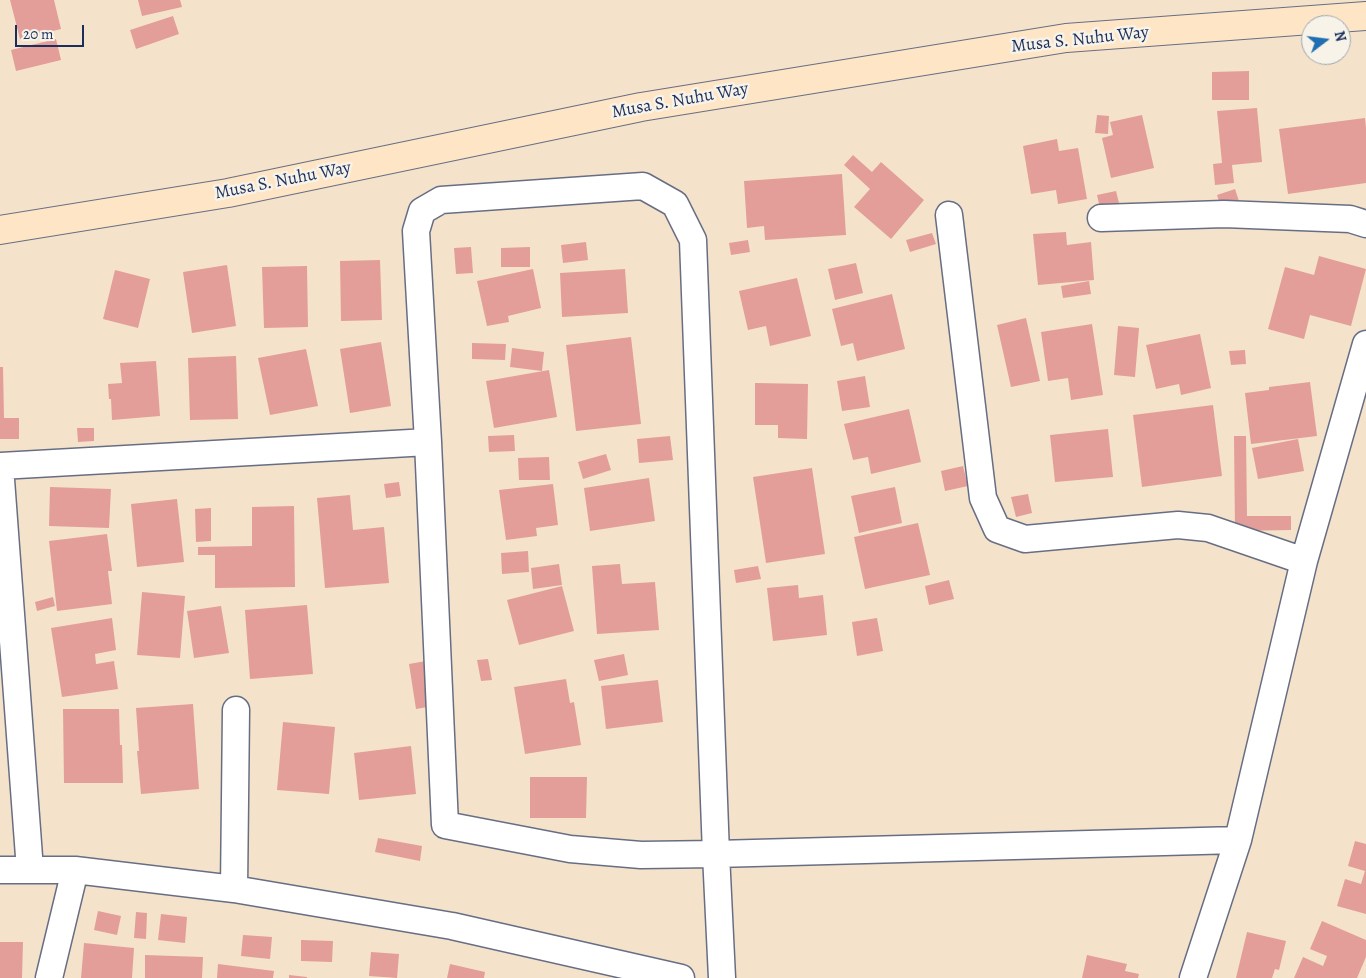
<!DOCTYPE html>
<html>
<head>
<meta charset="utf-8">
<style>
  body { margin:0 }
  #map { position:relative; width:1366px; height:978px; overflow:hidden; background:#f4e3ca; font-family:Alegreya,serif }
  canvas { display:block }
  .north { position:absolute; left:1301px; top:15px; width:50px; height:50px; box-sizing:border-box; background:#f7f3e8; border:1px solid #9fa5b1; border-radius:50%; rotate:75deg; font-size:14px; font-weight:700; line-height:20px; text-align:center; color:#1b2f5e }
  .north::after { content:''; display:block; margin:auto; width:18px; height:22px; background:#1f6fb2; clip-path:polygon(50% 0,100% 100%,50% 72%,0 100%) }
  .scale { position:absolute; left:15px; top:25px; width:69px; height:22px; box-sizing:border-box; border:2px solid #1b2f5e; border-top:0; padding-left:6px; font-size:15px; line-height:18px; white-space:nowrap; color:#1b2f5e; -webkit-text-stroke:4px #f7f3e8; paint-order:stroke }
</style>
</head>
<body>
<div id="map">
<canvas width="1366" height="978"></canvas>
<div class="north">N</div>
<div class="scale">20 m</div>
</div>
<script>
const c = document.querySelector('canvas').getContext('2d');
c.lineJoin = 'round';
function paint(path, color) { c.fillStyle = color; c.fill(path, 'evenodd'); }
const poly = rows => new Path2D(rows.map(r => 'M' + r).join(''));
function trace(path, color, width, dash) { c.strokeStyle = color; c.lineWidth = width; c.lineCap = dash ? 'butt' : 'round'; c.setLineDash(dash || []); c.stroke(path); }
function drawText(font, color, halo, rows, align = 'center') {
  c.font = font + ' Alegreya,serif'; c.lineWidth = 5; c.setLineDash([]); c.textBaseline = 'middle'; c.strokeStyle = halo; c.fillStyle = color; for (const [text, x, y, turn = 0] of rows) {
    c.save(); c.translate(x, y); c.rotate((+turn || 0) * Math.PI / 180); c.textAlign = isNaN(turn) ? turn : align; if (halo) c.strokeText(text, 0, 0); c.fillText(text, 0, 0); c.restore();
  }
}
const building = poly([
  [10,0,54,0,61,29,20,39],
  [138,0,180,0,182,7,142,16],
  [173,16,179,34,136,49,130,30],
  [56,39,61,60,16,71,11,50],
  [1249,71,1249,100,1212,100,1212,72],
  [1257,108,1262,162,1232,165,1234,183,1215,185,1213,164,1222,163,1217,111],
  [1097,115,1109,116,1108,134,1095,133],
  [1142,115,1154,168,1111,178,1102,138,1113,135,1110,122],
  [1365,118,1366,128,1366,183,1288,194,1279,129],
  [1057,139,1059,151,1078,148,1087,199,1058,204,1056,190,1031,194,1023,146],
  [853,155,872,172,881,162,924,200,891,239,854,207,870,189,844,165],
  [842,174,846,235,765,240,764,226,747,228,744,181],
  [1235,189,1239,201,1221,207,1217,195],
  [1116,191,1119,203,1100,208,1097,195],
  [1066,232,1067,245,1091,242,1094,280,1038,285,1033,234],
  [932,233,936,244,910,252,906,240],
  [748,240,750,252,731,255,729,243],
  [586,242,588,260,563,263,561,245],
  [471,247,473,273,456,274,454,248],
  [530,247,530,267,501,267,501,248],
  [1319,256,1366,269,1351,326,1310,315,1304,339,1268,329,1285,267,1314,275],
  [380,260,382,320,341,321,340,261],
  [856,263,863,293,835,300,828,269],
  [227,265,236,326,192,333,183,272],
  [307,266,308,327,264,328,262,267],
  [533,269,541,308,508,316,509,322,487,326,477,281],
  [625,269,628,313,562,317,560,273],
  [115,270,150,279,138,328,103,319],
  [797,278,811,336,770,346,766,326,748,330,739,291],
  [1089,281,1091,294,1063,298,1061,286],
  [892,294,905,349,857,361,853,343,841,346,832,309],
  [1026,318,1040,381,1011,387,997,325],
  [1092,324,1103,395,1071,400,1068,378,1048,381,1041,332],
  [1118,326,1139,328,1135,377,1114,375],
  [1200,334,1211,388,1181,395,1179,384,1156,389,1146,345],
  [631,337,641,424,576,431,566,345],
  [381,342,391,406,350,413,340,349],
  [472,343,506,344,505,360,472,359],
  [512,348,544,352,542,371,510,367],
  [306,349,318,406,270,415,258,358],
  [1245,350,1246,364,1231,365,1229,351],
  [236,356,238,419,190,420,188,358],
  [156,361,160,416,112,420,111,399,109,399,108,384,122,383,120,363],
  [0,367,3,367,4,418,19,418,19,439,0,439],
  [549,370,557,417,494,428,486,381],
  [865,376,870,407,842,411,837,381],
  [1310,382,1317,436,1251,444,1245,393,1269,390,1269,387],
  [755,383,808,384,807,439,778,438,778,425,755,425],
  [1213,405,1222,476,1142,487,1133,415],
  [909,409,921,462,871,474,868,457,853,460,844,424],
  [77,428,94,428,94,441,78,442],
  [1108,429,1113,477,1055,482,1050,435],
  [514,435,515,451,489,452,488,436],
  [670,436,673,460,639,463,637,439],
  [1234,436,1246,436,1247,516,1291,516,1291,530,1235,531],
  [1298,439,1304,471,1258,479,1252,448],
  [606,454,611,470,583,479,578,462],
  [549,457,550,480,519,480,518,458],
  [963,466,968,486,945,491,941,471],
  [812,468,825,554,766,563,753,477],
  [649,478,655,521,590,531,584,488],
  [399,482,401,496,386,498,384,484],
  [553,484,558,525,536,528,537,536,506,540,499,490],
  [50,487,111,489,109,528,49,526],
  [895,487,902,523,859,533,851,496],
  [1028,494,1032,513,1016,517,1011,497],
  [350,495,353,530,384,527,389,583,325,588,317,498],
  [177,499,184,562,137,567,131,504],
  [294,506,295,587,215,588,215,555,198,555,198,547,252,546,252,507],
  [211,508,211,541,196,542,195,509],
  [918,523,930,575,865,589,854,537],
  [107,534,112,571,108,571,112,604,57,611,49,541],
  [528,551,529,572,502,574,501,553],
  [559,564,562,585,533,589,531,568],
  [620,564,622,584,655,582,659,630,597,634,592,566],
  [758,566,761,579,736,583,734,570],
  [949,580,954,599,929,605,925,586],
  [798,585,799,598,823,595,827,635,773,641,767,588],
  [562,586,574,631,519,645,507,600],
  [142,592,185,596,180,658,137,655],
  [53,597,55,606,37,611,35,602],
  [307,605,313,674,250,679,245,610],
  [221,606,229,653,194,658,187,611],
  [112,618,116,650,95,654,96,664,114,661,118,689,62,697,51,628],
  [877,618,883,651,857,656,852,622],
  [624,654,628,675,599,681,594,660],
  [488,659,492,680,481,681,477,660],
  [426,661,433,706,416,709,409,664],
  [566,679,570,703,574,702,581,745,525,754,514,687],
  [658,680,663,722,606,729,601,686],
  [193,704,199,789,141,794,137,751,139,751,136,708],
  [63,709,119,709,120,745,122,745,123,783,64,783],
  [283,722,335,727,329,794,277,790],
  [411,746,416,794,359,800,354,753],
  [530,777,587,777,586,818,530,818],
  [378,838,422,846,420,861,375,852],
  [1355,841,1366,844,1366,914,1337,906,1345,879,1361,884,1365,871,1348,866],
  [98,911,121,916,117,935,94,930],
  [136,912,147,913,146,939,134,938],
  [161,914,187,917,185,943,158,940],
  [1322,921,1366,940,1366,957,1357,978,1294,978,1303,957,1323,966,1327,956,1310,949],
  [1247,932,1286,941,1279,970,1275,969,1272,978,1236,978],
  [243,935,272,937,270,959,241,956],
  [301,940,333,941,332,962,301,961],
  [0,942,23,942,22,978,0,978],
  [84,943,134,948,132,978,81,978],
  [371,952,399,954,397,978,369,976],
  [145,955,203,957,202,978,145,978],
  [1087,955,1127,964,1125,971,1139,974,1138,978,1082,978],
  [218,964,274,971,273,978,217,978],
  [450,964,485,972,484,978,447,978],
  [289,975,307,977,307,978,289,978]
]);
const street = poly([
  [949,215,983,498,997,529,1025,539,1178,525,1208,528,1304,561],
  [1101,218,1224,214,1350,219,1366,224],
  [0,466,428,442],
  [0,466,30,870],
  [0,870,75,870,234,889,452,926,681,978],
  [234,889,236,710],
  [49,978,75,870],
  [722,978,716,854,693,240,675,204,643,186,441,200,422,211,416,231,428,442,445,825,570,849,641,855,716,854,1238,840],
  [1193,978,1238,840,1304,561,1366,344]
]);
const secondary = poly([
  [0,230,228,193,641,107,1066,38,1366,16]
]);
const streetNames = [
  ["Musa S. Nuhu Way",1080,40,-6],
  ["Musa S. Nuhu Way",680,101,-10],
  ["Musa S. Nuhu Way",283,181,-11]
];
paint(building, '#e39e99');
trace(street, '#676e84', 29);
trace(secondary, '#676e84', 30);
trace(street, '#fff', 26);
trace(secondary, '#fde5c5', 28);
drawText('18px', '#1b2f5e', '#f7f3e8', streetNames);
</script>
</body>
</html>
